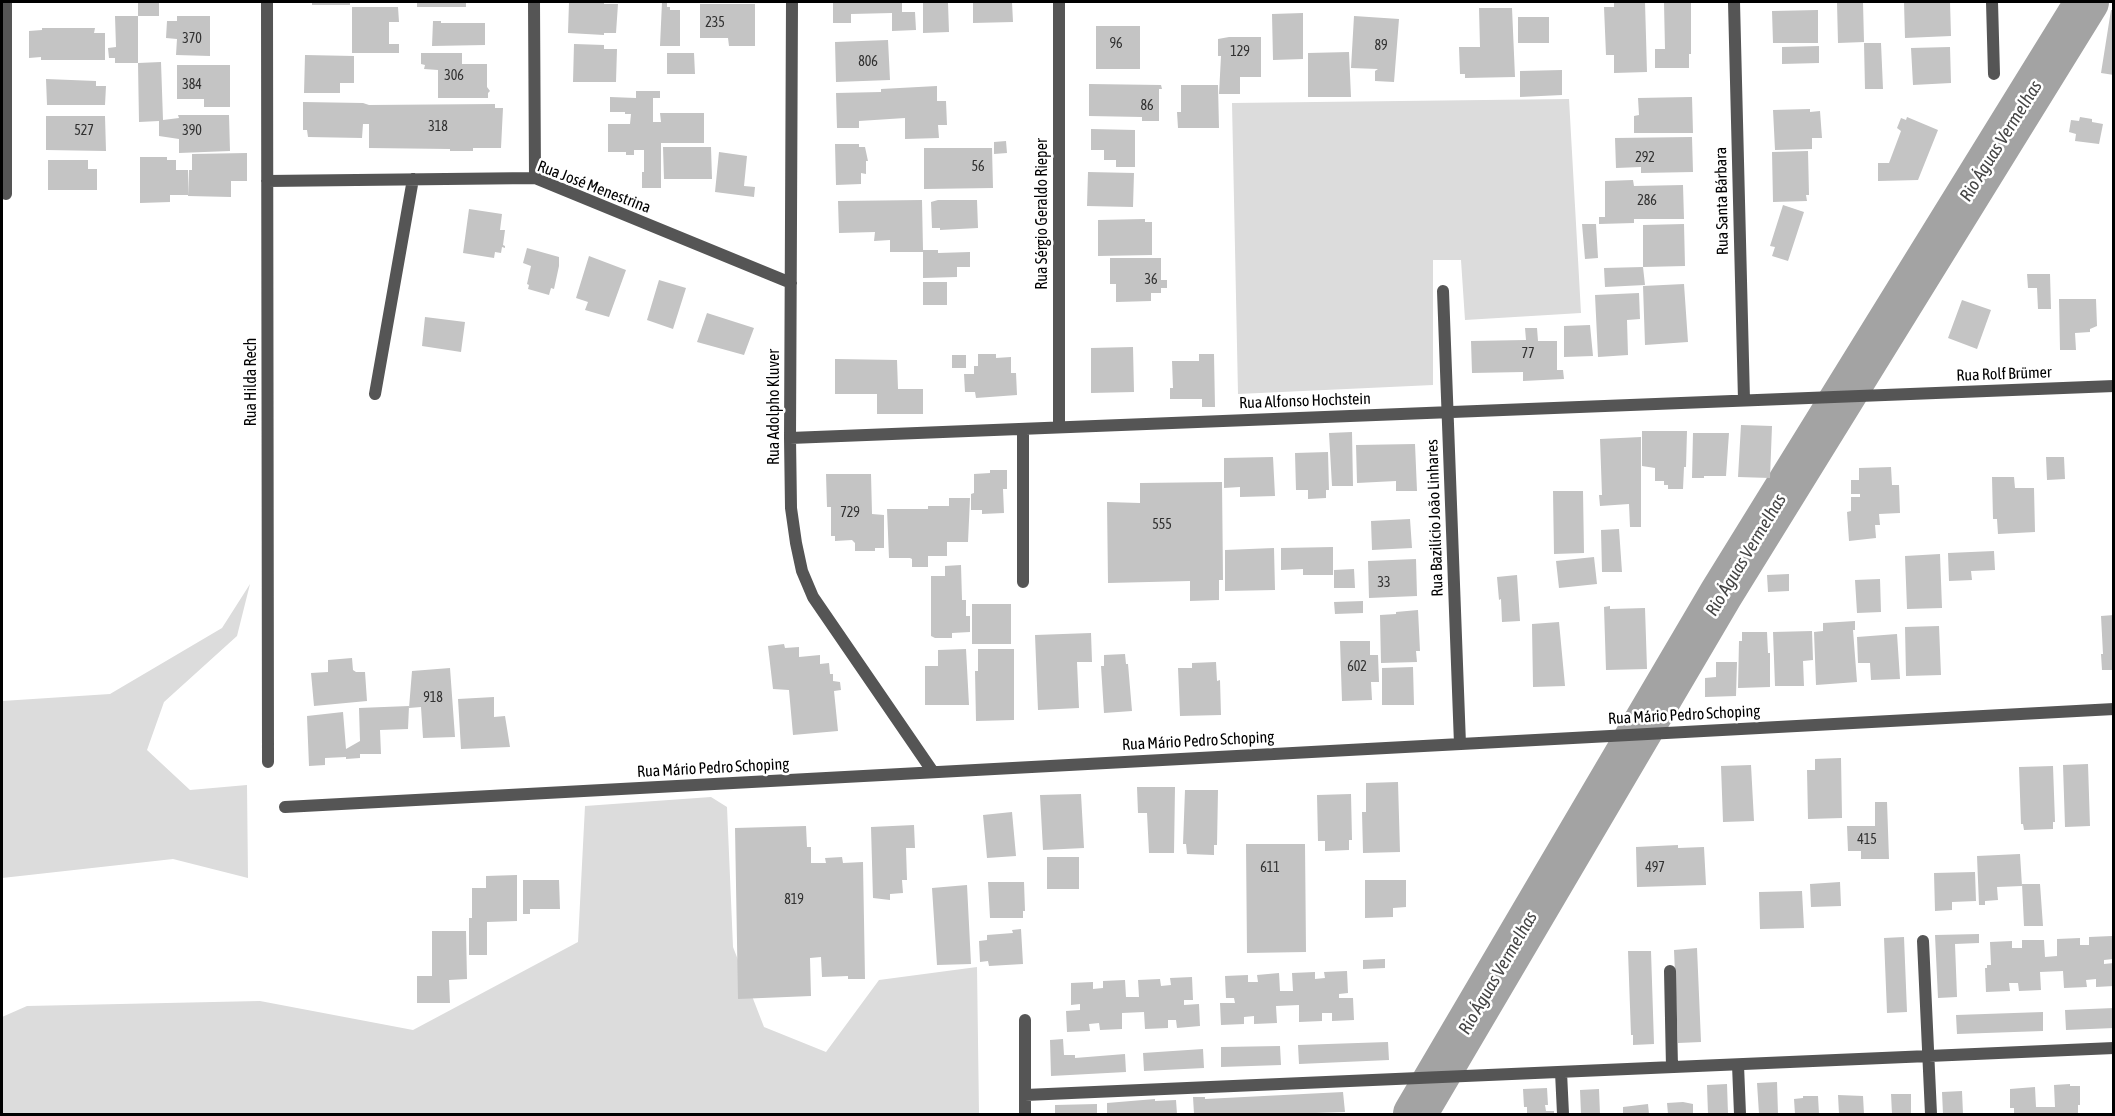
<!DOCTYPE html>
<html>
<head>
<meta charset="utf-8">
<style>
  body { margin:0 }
  #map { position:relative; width:2115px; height:1116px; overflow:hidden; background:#fff; font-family:"Asap Condensed",sans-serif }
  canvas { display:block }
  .frame { position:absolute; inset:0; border:3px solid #000; pointer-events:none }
</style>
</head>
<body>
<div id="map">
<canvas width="2115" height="1116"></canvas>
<div class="frame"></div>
</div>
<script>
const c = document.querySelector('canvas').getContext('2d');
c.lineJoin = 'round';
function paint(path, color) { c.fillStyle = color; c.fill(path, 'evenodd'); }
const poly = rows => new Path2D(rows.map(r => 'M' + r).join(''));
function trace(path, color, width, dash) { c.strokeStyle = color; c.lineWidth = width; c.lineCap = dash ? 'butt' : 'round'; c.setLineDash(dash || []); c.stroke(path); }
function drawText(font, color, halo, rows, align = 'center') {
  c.font = font + ' "Asap Condensed",sans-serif'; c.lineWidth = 5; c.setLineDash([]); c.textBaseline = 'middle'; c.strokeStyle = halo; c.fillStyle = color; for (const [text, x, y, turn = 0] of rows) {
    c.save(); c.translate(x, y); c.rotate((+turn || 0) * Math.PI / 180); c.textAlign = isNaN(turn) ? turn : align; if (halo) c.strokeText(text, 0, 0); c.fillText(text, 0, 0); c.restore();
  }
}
const green = poly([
  [1569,99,1581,313,1465,320,1461,260,1433,260,1433,385,1238,394,1232,103],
  [250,584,237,636,164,702,147,750,190,790,247,785,248,878,173,859,2,878,2,701,110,694,222,628],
  [711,797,727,807,733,947,764,1027,826,1052,879,980,977,967,979,1114,2,1114,2,1017,27,1006,260,1001,413,1030,578,942,585,806]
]);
const river = poly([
  [1415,1114,1721,594,2087,2]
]);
const building = poly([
  [138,2,159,2,159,16,138,16],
  [312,2,350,2,350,5,312,5],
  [417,2,466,2,466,7,417,7],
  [569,2,604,2,604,4,618,4,616,33,604,33,604,35,568,33],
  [662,2,667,2,667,7,670,7,670,10,680,10,680,46,660,46],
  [833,2,902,2,902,12,915,12,916,30,892,31,892,13,851,14,851,23,833,23],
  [923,2,948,3,949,32,923,33],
  [973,2,1012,2,1013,22,973,23],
  [1645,2,1647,72,1614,73,1614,55,1606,55,1604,7,1614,7,1614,3],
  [1691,2,1691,54,1689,54,1689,68,1655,68,1655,49,1665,49,1664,3],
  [1837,2,1863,2,1864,42,1838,43],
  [1904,2,1950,2,1951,36,1905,38],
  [700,4,755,4,755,46,729,46,728,38,700,38],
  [352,7,398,7,399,22,389,22,389,44,399,44,399,53,352,53],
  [1479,8,1512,8,1515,77,1465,78,1465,74,1460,74,1459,47,1480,47],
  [1818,10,1818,43,1773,43,1772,11],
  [2111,10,2114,10,2114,75,2101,73],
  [1303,13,1303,59,1273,60,1272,14],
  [115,16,138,16,138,63,115,63,115,58,109,58,108,48,116,47],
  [177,16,210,16,210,56,176,55,177,39,166,38,167,21,177,21],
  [1354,16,1399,19,1394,82,1375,81,1375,71,1378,69,1351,68],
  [1518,17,1549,17,1549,43,1518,43],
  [433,21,441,21,441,23,485,23,485,45,432,46],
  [1096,26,1140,26,1140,69,1096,69],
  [42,28,95,28,94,33,105,33,105,60,41,60,41,57,29,58,29,31,42,30],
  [1229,37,1261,37,1261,77,1240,77,1240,94,1219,94,1221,56,1218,56,1218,39],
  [888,40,890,80,836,82,835,42],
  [1864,43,1881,43,1883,89,1865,89],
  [574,44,604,45,604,49,617,49,616,82,573,82],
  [1819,46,1819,63,1782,64,1782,47],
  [1950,47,1951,83,1913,85,1911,48],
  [1349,52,1351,97,1308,97,1308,53],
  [421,53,462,53,462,64,487,64,487,87,490,91,488,93,488,98,438,98,438,70,424,69,425,65,421,64],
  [667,53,694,53,695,74,667,74],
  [305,55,354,56,354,83,340,83,340,93,304,93],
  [161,62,163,120,179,118,178,115,229,115,230,151,179,153,179,139,159,136,159,121,139,122,138,63],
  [177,65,230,65,230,107,204,107,204,99,177,99],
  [1562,70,1562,95,1520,97,1520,71],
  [46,79,96,81,96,86,106,86,105,105,47,105],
  [1089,84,1161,85,1162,89,1159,89,1159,121,1142,121,1142,117,1089,116],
  [1181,85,1218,85,1219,128,1178,128,1177,112,1181,112],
  [937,86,937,101,946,101,947,125,938,125,939,138,905,139,905,118,859,121,859,128,837,128,836,93,881,92,881,89],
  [636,91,660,91,660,98,653,98,653,122,661,122,660,113,704,113,704,143,661,143,661,188,642,188,642,172,644,172,644,150,634,150,634,155,626,155,626,152,608,152,608,124,630,124,631,114,625,114,625,112,610,112,610,97,636,98],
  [1692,97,1693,133,1634,133,1634,116,1639,115,1638,98],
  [303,102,363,103,369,105,495,104,495,108,503,108,501,148,473,148,473,151,450,151,450,149,369,148,369,124,363,124,362,138,308,137,307,130,303,130],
  [1810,109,1810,112,1820,111,1822,138,1812,138,1812,149,1775,150,1773,110],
  [46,116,105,116,106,151,46,150],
  [1907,117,1938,130,1918,180,1878,181,1878,163,1889,163,1901,131,1897,128,1901,118,1906,120],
  [2080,117,2092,119,2092,122,2103,124,2099,144,2075,141,2076,134,2069,132,2071,120,2079,121],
  [1091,129,1135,130,1135,167,1116,167,1116,160,1104,160,1104,150,1091,150],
  [1692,137,1693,172,1641,173,1641,167,1616,168,1615,138],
  [1006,141,1007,153,994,154,994,142],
  [835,144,859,144,859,147,865,147,868,161,866,161,866,174,861,173,861,184,836,185],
  [663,147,711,147,712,179,664,179],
  [924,148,992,148,993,188,924,189],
  [1808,151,1809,195,1806,195,1807,201,1773,202,1772,152],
  [719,152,747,156,744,186,755,187,754,197,715,192],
  [247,153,247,181,231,181,231,197,188,196,189,170,192,170,192,154],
  [140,157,167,157,167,160,176,160,176,170,188,170,188,195,170,195,170,202,140,203],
  [48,160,88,160,88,169,97,169,97,190,48,190],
  [1088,172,1134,173,1133,207,1087,206],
  [1633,180,1634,186,1683,185,1684,219,1634,219,1634,223,1599,224,1599,217,1605,217,1605,181],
  [922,200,923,250,938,250,938,253,970,252,970,267,957,267,957,277,923,278,923,252,890,252,890,240,874,241,875,232,839,233,838,201],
  [938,200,977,200,978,228,940,230,940,228,932,228,931,202],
  [1783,205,1804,212,1788,261,1772,256,1775,247,1770,246],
  [469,209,502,214,500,230,505,230,503,245,505,246,505,248,502,247,501,253,495,252,494,258,463,253],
  [1145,219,1145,222,1152,222,1152,255,1098,256,1098,220],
  [1582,224,1596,224,1598,258,1585,259],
  [1684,224,1685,266,1643,267,1643,225],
  [527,248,559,257,559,266,554,289,551,288,549,295,528,289,529,285,527,284,531,266,523,263],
  [589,256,626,270,609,317,585,310,588,302,576,298],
  [1110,258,1161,258,1161,280,1167,280,1167,288,1161,288,1161,293,1151,293,1151,301,1116,302,1116,284,1110,284],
  [1643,267,1645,285,1605,287,1604,268],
  [2027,274,2050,274,2051,309,2038,309,2037,288,2028,288],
  [659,280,686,288,673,329,647,320],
  [923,282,947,282,947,305,923,305],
  [1684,284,1688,342,1645,345,1643,286],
  [1639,293,1640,319,1627,320,1628,355,1598,357,1595,295],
  [2059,299,2096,299,2097,326,2090,329,2090,332,2075,333,2076,350,2060,350],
  [1962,300,1991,310,1977,349,1948,338],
  [707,313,754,328,744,355,697,342],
  [425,317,465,322,461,352,422,346],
  [1590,325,1593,356,1564,357,1564,326],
  [1525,328,1537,328,1538,341,1557,341,1557,370,1563,370,1564,379,1523,381,1523,372,1472,373,1471,341,1526,340],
  [1133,347,1134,392,1091,393,1091,348],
  [978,354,996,354,996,358,1011,357,1011,373,1016,373,1017,395,976,398,975,392,965,392,964,374,974,374,974,366,978,366],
  [1199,354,1214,354,1215,407,1202,407,1202,399,1170,399,1170,388,1173,388,1172,361,1199,361],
  [952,355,966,355,966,368,952,368],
  [835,359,897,360,898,389,923,389,923,414,877,414,877,394,835,394],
  [1741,425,1772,426,1770,478,1738,477],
  [1642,431,1687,431,1686,467,1684,467,1683,489,1668,489,1668,485,1664,485,1664,481,1655,481,1655,468,1642,466],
  [1352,432,1353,486,1332,486,1329,433],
  [1693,433,1729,433,1726,476,1704,476,1704,478,1692,478],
  [1641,437,1641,527,1630,527,1629,504,1600,506,1599,495,1602,495,1600,439],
  [1415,444,1417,491,1396,491,1396,481,1357,483,1356,445],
  [1328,452,1329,490,1326,490,1326,498,1308,499,1308,490,1296,490,1295,453],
  [1273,457,1275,496,1240,497,1240,487,1224,488,1224,458],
  [2046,457,2064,457,2065,479,2047,480],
  [1891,467,1892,485,1899,485,1900,513,1879,514,1880,525,1875,525,1876,538,1849,541,1847,512,1851,511,1851,497,1860,497,1860,494,1851,494,1851,480,1859,480,1859,468],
  [990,470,1007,470,1007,489,1003,489,1004,513,982,514,982,510,971,510,971,494,974,493,974,474,990,473],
  [826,474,871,474,872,514,884,515,884,548,875,548,875,551,855,551,855,543,852,540,835,541,835,536,831,536,831,507,827,507],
  [1992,477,2014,477,2015,488,2034,488,2035,532,1998,534,1997,519,1993,519],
  [1222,482,1223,580,1219,580,1219,600,1190,601,1190,581,1108,583,1107,502,1140,503,1140,483],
  [1553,491,1583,491,1584,553,1554,554],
  [949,498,970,498,968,542,947,542,947,556,928,556,928,567,912,567,912,559,910,558,889,558,887,509,928,509,928,506,949,506],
  [1410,519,1412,548,1372,550,1371,521],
  [1619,529,1622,572,1602,572,1601,530],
  [1333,547,1333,575,1303,575,1303,569,1281,570,1281,548],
  [1274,548,1275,590,1225,591,1225,550],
  [1994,551,1995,570,1971,571,1972,580,1949,581,1948,553],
  [1940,554,1942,608,1907,609,1905,556],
  [1594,557,1597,584,1559,588,1556,561],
  [1416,559,1417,596,1369,598,1368,561],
  [961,565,962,600,966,600,966,616,970,616,970,632,952,633,952,638,935,638,931,636,931,576,945,576,945,566],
  [1354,569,1355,588,1334,588,1334,570],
  [1789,574,1789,591,1768,592,1767,575],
  [1517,575,1520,621,1502,622,1501,599,1499,600,1497,577],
  [1880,579,1881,612,1857,613,1855,580],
  [1363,601,1363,613,1335,614,1334,602],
  [972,604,1011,604,1011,644,972,644],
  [1610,606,1610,609,1645,608,1647,669,1606,670,1604,607],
  [1418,610,1420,651,1416,651,1417,662,1381,663,1380,615,1396,614,1396,612],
  [2114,615,2114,670,2102,670,2101,654,2103,654,2101,616],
  [1855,621,1855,630,1853,630,1857,682,1816,685,1814,632,1823,631,1823,623],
  [1559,622,1565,686,1533,687,1532,624],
  [1939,626,1941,675,1906,676,1905,627],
  [1812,631,1813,660,1803,661,1804,686,1775,686,1773,632],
  [1742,632,1767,632,1768,653,1770,653,1770,687,1738,688,1739,641,1742,641],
  [1091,633,1092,662,1077,662,1079,708,1038,710,1035,635],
  [1897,634,1900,679,1871,680,1870,663,1858,663,1857,637],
  [1340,641,1370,641,1370,655,1378,655,1379,682,1371,682,1372,700,1342,701],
  [784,644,785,648,799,647,799,657,820,655,820,664,829,663,830,674,833,674,833,681,840,682,841,690,834,691,838,731,793,735,789,690,773,689,768,646],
  [966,649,969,705,925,705,925,666,938,666,938,650],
  [978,649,1014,649,1014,720,976,721,975,671,978,671],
  [1125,654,1126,664,1128,664,1132,711,1104,713,1101,666,1104,666,1104,655],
  [352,658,353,670,356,672,365,672,367,701,314,706,311,673,328,672,328,660],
  [1216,662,1217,681,1220,680,1221,715,1180,716,1178,668,1192,668,1192,663],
  [1716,662,1737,662,1736,696,1705,697,1705,678,1716,677],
  [1413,667,1414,705,1382,705,1382,668],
  [450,668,455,737,423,738,421,707,409,708,412,671],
  [494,697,494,717,505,716,510,747,461,749,458,699],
  [409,706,408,729,380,730,381,754,360,754,360,758,346,759,346,757,325,758,325,765,309,766,307,716,343,712,346,749,360,741,359,708],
  [1841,758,1842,818,1808,819,1807,770,1815,770,1815,759],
  [2088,764,2090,826,2065,827,2063,765],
  [1751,765,1754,821,1723,822,1721,766],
  [2053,766,2055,822,2053,822,2053,829,2024,830,2023,824,2021,824,2019,767],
  [1398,782,1400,852,1363,853,1362,812,1366,812,1366,783],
  [1137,787,1175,787,1174,853,1149,853,1147,813,1138,813],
  [1185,790,1218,790,1217,845,1214,845,1214,855,1187,854,1186,844,1183,844],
  [1081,794,1084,848,1043,850,1040,795],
  [1351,794,1352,840,1349,840,1349,850,1325,851,1325,841,1318,841,1317,795],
  [1875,802,1887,802,1889,859,1861,859,1861,851,1848,851,1847,826,1875,826],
  [1012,812,1016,856,987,858,983,815],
  [914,825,915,848,906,848,907,880,902,880,903,893,890,894,890,900,873,898,871,827],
  [806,826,807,847,811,847,811,863,826,863,825,858,842,857,843,863,863,862,865,979,848,979,848,976,822,977,821,957,810,958,811,996,738,999,735,828],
  [1246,844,1305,844,1306,952,1247,953],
  [1678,845,1678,848,1704,847,1706,885,1637,887,1636,847],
  [2020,854,2022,886,1997,887,1998,900,1985,901,1985,905,1979,905,1977,856],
  [1047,857,1079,857,1079,889,1047,889],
  [1975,872,1976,901,1952,902,1952,910,1935,911,1934,873],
  [517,875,517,921,487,922,487,955,469,955,469,918,472,918,472,888,486,888,486,876],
  [523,880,559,880,560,909,530,909,530,914,523,914],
  [1365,880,1406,880,1406,907,1393,908,1393,917,1365,918],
  [988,882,1024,882,1025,911,1023,911,1023,918,990,918],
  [1840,882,1841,906,1811,907,1810,884],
  [2022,884,2040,884,2043,926,2024,926],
  [967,885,971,964,937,965,932,888],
  [1802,891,1804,928,1760,929,1759,892],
  [1021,929,1023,964,989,966,988,961,980,962,979,941,987,940,987,935,1013,933,1012,930],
  [432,931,466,931,467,979,449,980,450,1003,417,1003,417,976,432,976],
  [1979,934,1979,943,1955,944,1957,997,1938,998,1935,935],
  [2112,936,2113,959,2104,960,2104,964,2114,963,2114,986,2096,987,2096,979,2086,980,2087,987,2064,988,2063,971,2040,972,2041,990,2019,991,2018,983,2009,983,2010,991,1986,992,1985,968,1987,968,1987,965,1991,965,1990,942,2012,941,2012,948,2022,948,2022,940,2044,940,2045,957,2057,956,2057,939,2080,938,2080,945,2089,945,2089,937],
  [1904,937,1907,1012,1887,1013,1884,938],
  [1697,948,1701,1042,1678,1043,1674,950],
  [1628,951,1651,951,1654,1044,1633,1045,1633,1035,1631,1035],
  [1385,959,1385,968,1363,969,1363,960],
  [1347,971,1348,993,1339,994,1339,998,1353,998,1354,1020,1332,1021,1332,1013,1322,1013,1322,1021,1299,1022,1299,1005,1276,1006,1277,1023,1254,1024,1254,1016,1244,1017,1244,1024,1221,1025,1220,1003,1235,1003,1234,998,1226,998,1225,976,1248,975,1248,982,1258,982,1257,975,1279,973,1280,991,1293,991,1292,973,1315,972,1315,979,1325,978,1324,972],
  [1192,977,1193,1000,1184,1000,1184,1005,1199,1004,1200,1026,1177,1028,1176,1020,1168,1020,1168,1028,1145,1029,1144,1012,1122,1013,1122,1029,1100,1030,1099,1023,1089,1024,1090,1031,1067,1032,1066,1011,1080,1010,1080,1004,1071,1005,1071,983,1093,982,1093,989,1103,988,1103,981,1125,980,1126,997,1139,997,1138,980,1160,979,1161,986,1171,985,1170,978],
  [2114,1008,2114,1028,2066,1030,2065,1010],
  [2043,1012,2043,1031,1957,1034,1956,1015],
  [1063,1039,1064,1055,1075,1055,1075,1058,1125,1054,1126,1072,1051,1076,1050,1040],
  [1388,1042,1389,1060,1299,1064,1298,1045],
  [1280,1046,1281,1065,1221,1067,1221,1047],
  [1203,1049,1204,1068,1144,1071,1143,1053],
  [1777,1082,1778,1114,1759,1114,1757,1083],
  [1727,1084,1728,1114,1708,1114,1707,1085],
  [2070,1084,2070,1086,2080,1086,2080,1105,2078,1105,2078,1114,2014,1114,2014,1108,2010,1108,2010,1089,2035,1087,2036,1107,2055,1107,2054,1085],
  [1547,1088,1548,1105,1545,1105,1546,1111,1554,1111,1554,1114,1527,1114,1527,1107,1524,1107,1523,1089],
  [1599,1089,1600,1114,1581,1114,1580,1090],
  [1962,1091,1963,1114,1943,1114,1942,1092],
  [1343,1092,1345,1112,1286,1114,1194,1114,1193,1097,1205,1097,1205,1099],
  [1891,1094,1911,1094,1911,1114,1892,1114],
  [1838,1095,1863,1096,1864,1114,1839,1114],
  [1803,1096,1818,1096,1819,1114,1795,1114,1794,1099,1803,1098],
  [1155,1099,1155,1101,1176,1100,1177,1114,1107,1114,1107,1103],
  [1683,1102,1693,1104,1693,1114,1668,1114,1667,1103],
  [1097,1104,1097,1114,1055,1114,1055,1105],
  [1648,1104,1649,1114,1623,1114,1623,1107]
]);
const minor = poly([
  [6,2,6,194],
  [267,2,268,762],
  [534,2,535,178],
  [792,2,790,438,791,508,796,543,802,571,813,597,933,772],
  [1059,2,1059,427],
  [1734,2,1744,400],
  [1992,2,1994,74],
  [267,181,535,178,791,283],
  [1443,291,1460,744],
  [375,394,413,179],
  [1023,429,1023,582],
  [790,438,2114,386],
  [285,807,2114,709],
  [1923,941,1931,1114],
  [1670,971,1672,1067],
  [1025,1020,1025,1114],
  [1738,1065,1740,1114],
  [1561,1072,1563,1114],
  [1025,1095,2114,1048]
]);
const numberNames = [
  ["235",715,23],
  ["370",192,39],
  ["96",1116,44],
  ["89",1381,46],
  ["129",1240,52],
  ["806",868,62],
  ["306",454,76],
  ["384",192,85],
  ["86",1147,106],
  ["318",438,127],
  ["527",84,131],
  ["390",192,131],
  ["292",1645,158],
  ["56",978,167],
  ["286",1647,201],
  ["36",1151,280],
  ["77",1528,354],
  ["729",850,513],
  ["555",1162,525],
  ["33",1384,583],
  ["602",1357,667],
  ["918",433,698],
  ["415",1867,840],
  ["611",1270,868],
  ["497",1655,868],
  ["819",794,900]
];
const streetNames = [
  ["Rua José Menestrina",594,187,21],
  ["Rua Santa Bárbara",1722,201,-91],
  ["Rua Sérgio Geraldo Rieper",1042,214,-90],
  ["Rua Rolf Brümer",2004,374,-2],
  ["Rua Hilda Rech",251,382,-90],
  ["Rua Alfonso Hochstein",1305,401,-2],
  ["Rua Adolpho Kluver",774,407,-90],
  ["Rua Bazilício João Linhares",1435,518,-92],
  ["Rua Mário Pedro Schoping",1684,715,-3],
  ["Rua Mário Pedro Schoping",1198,741,-3],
  ["Rua Mário Pedro Schoping",713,768,-3]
];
const waterNames = [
  ["Rio Águas Vermelhas",2001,141,-58],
  ["Rio Águas Vermelhas",1746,555,-59],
  ["Rio Águas Vermelhas",1498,973,-60]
];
paint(green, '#dcdcdc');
trace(river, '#a3a3a3', 44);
paint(building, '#c4c4c4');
trace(minor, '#555', 12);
drawText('14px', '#313131', null, numberNames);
drawText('16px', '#000', '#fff', streetNames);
drawText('italic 18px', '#444', '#fff', waterNames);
</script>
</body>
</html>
